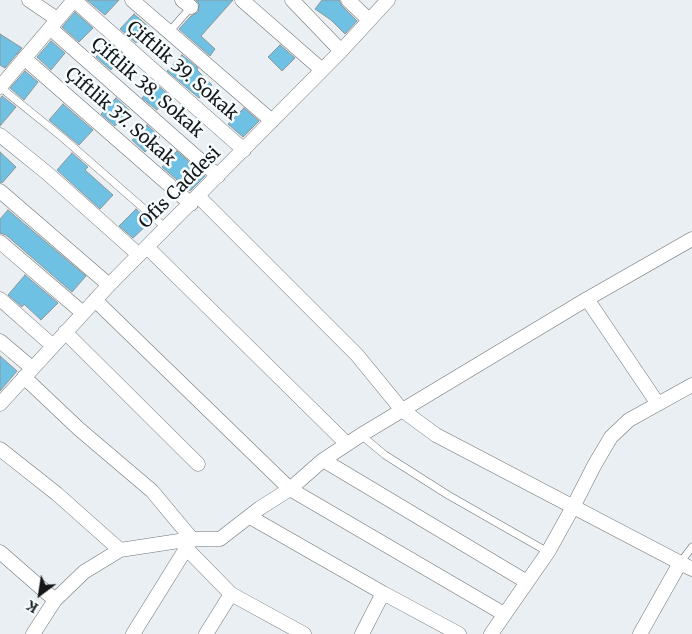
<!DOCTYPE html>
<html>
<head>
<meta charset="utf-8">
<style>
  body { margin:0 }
  #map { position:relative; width:692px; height:634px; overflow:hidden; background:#e9eff2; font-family:Merriweather,serif }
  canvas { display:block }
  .north { position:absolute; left:15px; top:569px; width:50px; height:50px; -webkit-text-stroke:4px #f7fcfe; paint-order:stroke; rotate:211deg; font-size:14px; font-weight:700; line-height:20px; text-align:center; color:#151718 }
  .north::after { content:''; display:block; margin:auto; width:18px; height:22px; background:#151718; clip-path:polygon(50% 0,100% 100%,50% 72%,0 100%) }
</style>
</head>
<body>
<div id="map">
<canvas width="692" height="634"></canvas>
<div class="north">K</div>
</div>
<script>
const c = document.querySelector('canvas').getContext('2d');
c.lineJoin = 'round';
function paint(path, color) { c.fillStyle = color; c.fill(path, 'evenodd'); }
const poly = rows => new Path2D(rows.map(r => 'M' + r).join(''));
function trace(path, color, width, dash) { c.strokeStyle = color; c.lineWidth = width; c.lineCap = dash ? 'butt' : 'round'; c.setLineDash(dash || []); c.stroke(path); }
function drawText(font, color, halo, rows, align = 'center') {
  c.font = font + ' Merriweather,serif'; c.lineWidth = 5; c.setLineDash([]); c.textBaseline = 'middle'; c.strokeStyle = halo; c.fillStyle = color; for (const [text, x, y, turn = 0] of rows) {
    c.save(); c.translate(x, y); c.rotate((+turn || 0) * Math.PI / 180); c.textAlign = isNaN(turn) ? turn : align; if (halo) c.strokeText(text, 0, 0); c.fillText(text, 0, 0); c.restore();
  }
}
const building = poly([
  [87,0,119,0,105,15,87,0],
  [196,0,233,0,201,36,215,49,210,56,179,29,191,16,198,12,199,4,196,0],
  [322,0,339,0,342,6,357,21,345,34,331,20,315,9,322,0],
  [75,12,93,28,79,42,62,27,75,12],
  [134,14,149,27,136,43,120,29,134,14],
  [0,34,22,48,5,68,0,65,0,34],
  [51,41,65,53,51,70,37,57,51,41],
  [109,42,124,55,111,70,96,57,109,42],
  [280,45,295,58,282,71,268,57,280,45],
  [182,55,198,68,197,70,212,85,199,98,167,71,182,55],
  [25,71,38,82,24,100,10,88,25,71],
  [155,83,170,96,157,110,142,98,155,83],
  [2,96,16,107,0,126,0,99,2,96],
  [116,98,129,110,115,126,101,114,116,98],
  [63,104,93,130,79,145,49,120,63,104],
  [244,108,259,121,243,137,228,124,244,108],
  [147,125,160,137,145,152,132,140,147,125],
  [177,151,205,176,190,191,162,167,177,151],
  [0,152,16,167,2,183,0,182,0,152],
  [72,153,88,167,85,170,113,195,100,209,57,170,72,153],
  [136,209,150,222,133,238,119,226,136,209],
  [8,210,86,276,72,292,6,235,0,233,0,219,8,210],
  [25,275,58,303,41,320,24,304,22,307,8,295,25,275],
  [0,356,17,371,0,391,0,356]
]);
const lane = poly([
  [169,32,191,7],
  [0,87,63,138,166,228],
  [361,435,385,455,448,495,548,552],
  [680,563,692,547]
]);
const street = poly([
  [29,0,57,19],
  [74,0,244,150],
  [132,0,272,121],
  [182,0,191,7],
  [242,0,322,70],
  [292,0,341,51],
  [348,0,369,20],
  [50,28,218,176],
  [24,58,191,204],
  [0,87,74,0],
  [0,135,47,173,139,255],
  [0,191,109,285],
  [198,196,357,355,402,410,436,435,692,569],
  [0,242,83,313],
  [147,247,347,444],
  [0,299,53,346],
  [587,299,658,404],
  [95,300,290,489,504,614],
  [65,332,198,464],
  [0,341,32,368],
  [24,377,79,429,152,491,192,539,133,634],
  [0,404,109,285,341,51,388,0],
  [0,449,57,494,120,550],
  [323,460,527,582],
  [250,517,383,593,459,634],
  [186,548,231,594,304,634],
  [0,552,55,600],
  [33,634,55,600,84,572,120,550,192,539,220,539,260,508,290,489,323,460,361,435,587,299,692,239],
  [206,634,231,594],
  [362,634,383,593],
  [491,634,548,552,573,507,595,464,611,437,629,420,692,385],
  [640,634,680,563]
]);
const streetNames = [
  ["Çiftlik 39. Sokak",182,71,41],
  ["Çiftlik 38. Sokak",147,88,41],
  ["Çiftlik 37. Sokak",120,117,41],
  ["Ofis Caddesi",180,188,-45]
];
paint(building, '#6fc1e3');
trace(building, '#909598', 1);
trace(lane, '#6f7476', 8);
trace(street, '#6f7476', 15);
trace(lane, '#fff', 7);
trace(street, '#fff', 14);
drawText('18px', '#151718', '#f7fcfe', streetNames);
</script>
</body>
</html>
